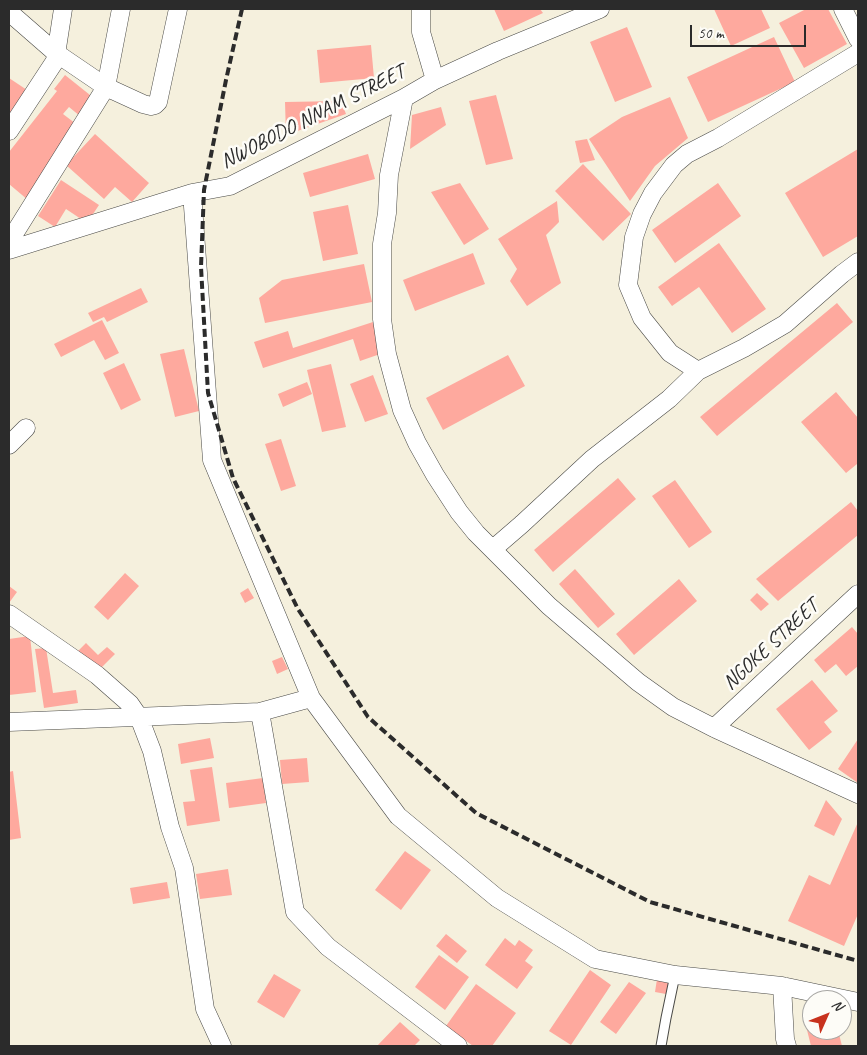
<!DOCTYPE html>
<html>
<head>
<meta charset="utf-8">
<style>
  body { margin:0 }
  #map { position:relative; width:867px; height:1055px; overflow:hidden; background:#f5f0dd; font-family:Caveat,sans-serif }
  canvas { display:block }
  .frame { position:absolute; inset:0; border:10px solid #2b2b2b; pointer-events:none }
  .north { position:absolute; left:802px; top:990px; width:50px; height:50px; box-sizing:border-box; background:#fdfcf7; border:1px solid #a9a8a5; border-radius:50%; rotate:46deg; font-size:14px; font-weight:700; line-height:20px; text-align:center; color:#2b2b2b }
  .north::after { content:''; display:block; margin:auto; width:18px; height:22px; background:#c8321e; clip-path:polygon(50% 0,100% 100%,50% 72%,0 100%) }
  .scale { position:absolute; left:690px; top:25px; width:116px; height:22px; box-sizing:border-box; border:2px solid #2b2b2b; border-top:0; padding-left:6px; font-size:15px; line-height:18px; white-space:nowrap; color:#2b2b2b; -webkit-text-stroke:4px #fdfcf7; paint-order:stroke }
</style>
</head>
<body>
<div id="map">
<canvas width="867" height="1055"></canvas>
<div class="frame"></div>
<div class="north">N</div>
<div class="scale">50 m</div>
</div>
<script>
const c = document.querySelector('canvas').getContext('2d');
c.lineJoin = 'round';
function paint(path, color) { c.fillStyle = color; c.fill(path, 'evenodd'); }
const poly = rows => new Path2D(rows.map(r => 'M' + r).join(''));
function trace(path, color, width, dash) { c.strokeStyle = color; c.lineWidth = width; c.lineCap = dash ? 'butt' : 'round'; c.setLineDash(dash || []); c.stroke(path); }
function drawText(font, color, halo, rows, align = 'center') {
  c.font = font + ' Caveat,sans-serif'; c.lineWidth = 5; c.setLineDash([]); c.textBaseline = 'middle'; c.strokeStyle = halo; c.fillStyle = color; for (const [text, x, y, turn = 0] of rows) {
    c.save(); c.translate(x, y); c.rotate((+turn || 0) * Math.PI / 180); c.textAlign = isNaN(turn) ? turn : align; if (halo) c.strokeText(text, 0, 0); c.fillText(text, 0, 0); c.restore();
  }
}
const building = poly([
  [494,9,540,9,543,13,504,31],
  [714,9,761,9,770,28,731,46],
  [806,9,828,9,847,44,804,68,779,23],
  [627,27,652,87,615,102,590,42],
  [774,37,795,82,708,122,687,77],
  [371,45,374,78,320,83,317,50],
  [65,75,100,103,86,121,69,107,63,114,84,130,28,200,9,184,9,152,57,91,54,89],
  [9,78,33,94,9,133],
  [496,95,513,159,486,165,469,101],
  [670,97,688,138,655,166,630,201,589,139,622,117],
  [341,101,346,114,286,135,285,102],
  [441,107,446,125,410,149,412,115],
  [95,134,149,183,132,202,115,187,104,199,66,165],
  [587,139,595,160,580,163,575,141],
  [858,149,858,236,823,257,785,193],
  [368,154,375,179,310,197,303,173],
  [583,164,631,214,603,241,555,191],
  [61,180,99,205,87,223,66,209,55,227,38,216],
  [460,183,489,229,464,245,431,192],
  [718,183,741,216,675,263,652,230],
  [557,201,559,222,546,235,561,283,527,306,510,281,517,269,498,239],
  [348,205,358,254,323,261,313,212],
  [719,243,766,309,732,333,699,287,672,306,658,287],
  [473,253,485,284,415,311,403,280],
  [364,264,372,302,265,323,259,298,282,280],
  [141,288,148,302,107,322,104,317,93,322,88,313],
  [837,303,853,322,717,436,700,417],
  [102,320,119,353,105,360,94,340,61,357,54,344],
  [373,322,383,353,360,361,353,339,263,368,254,342,288,331,293,348],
  [184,349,199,411,175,417,160,354],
  [508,355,525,386,443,430,426,398],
  [124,363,141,400,121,410,103,373],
  [331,364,346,427,322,432,307,370],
  [373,375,388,414,365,422,350,384],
  [307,382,312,394,283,407,278,394],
  [836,392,858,418,858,465,857,464,846,473,801,422],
  [281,439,296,486,281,491,265,444],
  [618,478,636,499,553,572,534,550],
  [675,480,712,532,689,548,652,496],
  [851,502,858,511,858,535,778,601,756,579],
  [575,569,615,614,598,628,559,584],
  [125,573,139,586,108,620,94,607],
  [679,579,697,601,634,655,616,634],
  [9,586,17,592,9,603],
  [248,588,254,598,245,603,240,593],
  [757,593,769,604,761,611,750,600],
  [852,627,858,634,858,666,846,676,836,664,825,673,814,660],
  [30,636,36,692,9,695,9,639],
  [86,643,98,655,107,647,115,654,97,672,77,652],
  [46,648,53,693,76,690,78,703,44,708,35,649],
  [282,657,288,669,277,674,272,661],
  [812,680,838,711,824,722,832,732,809,750,776,709],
  [210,738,214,758,181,764,178,744],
  [858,739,858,783,838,769],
  [307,758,309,782,282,784,280,760],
  [212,767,220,821,187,826,183,802,195,801,190,770],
  [13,771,21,838,9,840,9,772],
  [263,778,266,803,229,808,226,783],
  [826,800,842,819,834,836,814,826],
  [858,822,858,914,844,946,788,921,809,875,830,885],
  [405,851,431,870,401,910,375,890],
  [228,869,232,895,200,899,196,874],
  [167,882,170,898,133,904,130,888],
  [446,934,467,951,457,963,436,946],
  [505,938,515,946,519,940,533,950,525,961,533,967,517,989,485,965],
  [439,955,469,977,445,1010,415,987],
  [590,970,611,985,571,1045,549,1031],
  [274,974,301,990,284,1018,257,1002],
  [657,979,669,982,666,994,655,992],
  [629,982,646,993,616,1034,600,1022],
  [476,984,516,1013,492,1046,473,1046,446,1026],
  [812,1012,812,1030,838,1030,842,1046,811,1046,803,1014],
  [400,1022,420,1040,414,1046,377,1046]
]);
const lane = poly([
  [661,1046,666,1018,675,975]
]);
const street = poly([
  [421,9,421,32,435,80],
  [843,9,858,39],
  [9,12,56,53,106,87,143,104,151,106,155,105,158,102,178,9],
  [404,98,389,175,387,213,382,244,382,319,387,354,402,410,417,443,435,475,459,512,476,533,549,606,638,682,673,707,714,728,858,794],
  [9,131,55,61,63,9],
  [192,193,212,460,311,698,398,816,497,898,595,959,675,975,782,986,858,1002],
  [9,242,106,87,121,9],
  [9,250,192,193,230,186,404,98,435,80,498,51,600,9],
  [698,371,670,353,642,318,628,285,634,237,642,214,653,193,674,165,687,154,718,138,858,53],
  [9,445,26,428],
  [493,549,522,524,592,459,669,399,698,371,744,348,785,324,842,274,858,262],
  [9,614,97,675,130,704,139,717,152,751,170,827,184,868,205,1009,222,1046],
  [260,712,295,912,328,947,458,1046],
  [9,722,260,712,311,698],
  [714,728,858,594],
  [782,986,785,1039,787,1046]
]);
const rail = poly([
  [242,9,226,80,204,190,201,267,208,393,233,478,298,609,368,717,476,813,650,902,858,961]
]);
const streetNames = [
  ["NWOBODO NNAM STREET",313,117,-27],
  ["NGOKE STREET",771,645,-43]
];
paint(building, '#fea99e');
trace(lane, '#494946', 11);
trace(street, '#494946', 19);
trace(lane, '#fff', 9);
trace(street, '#fff', 18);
trace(rail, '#2b2b2b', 4, [8, 4]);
drawText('21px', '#2b2b2b', '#fdfcf7', streetNames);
</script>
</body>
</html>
